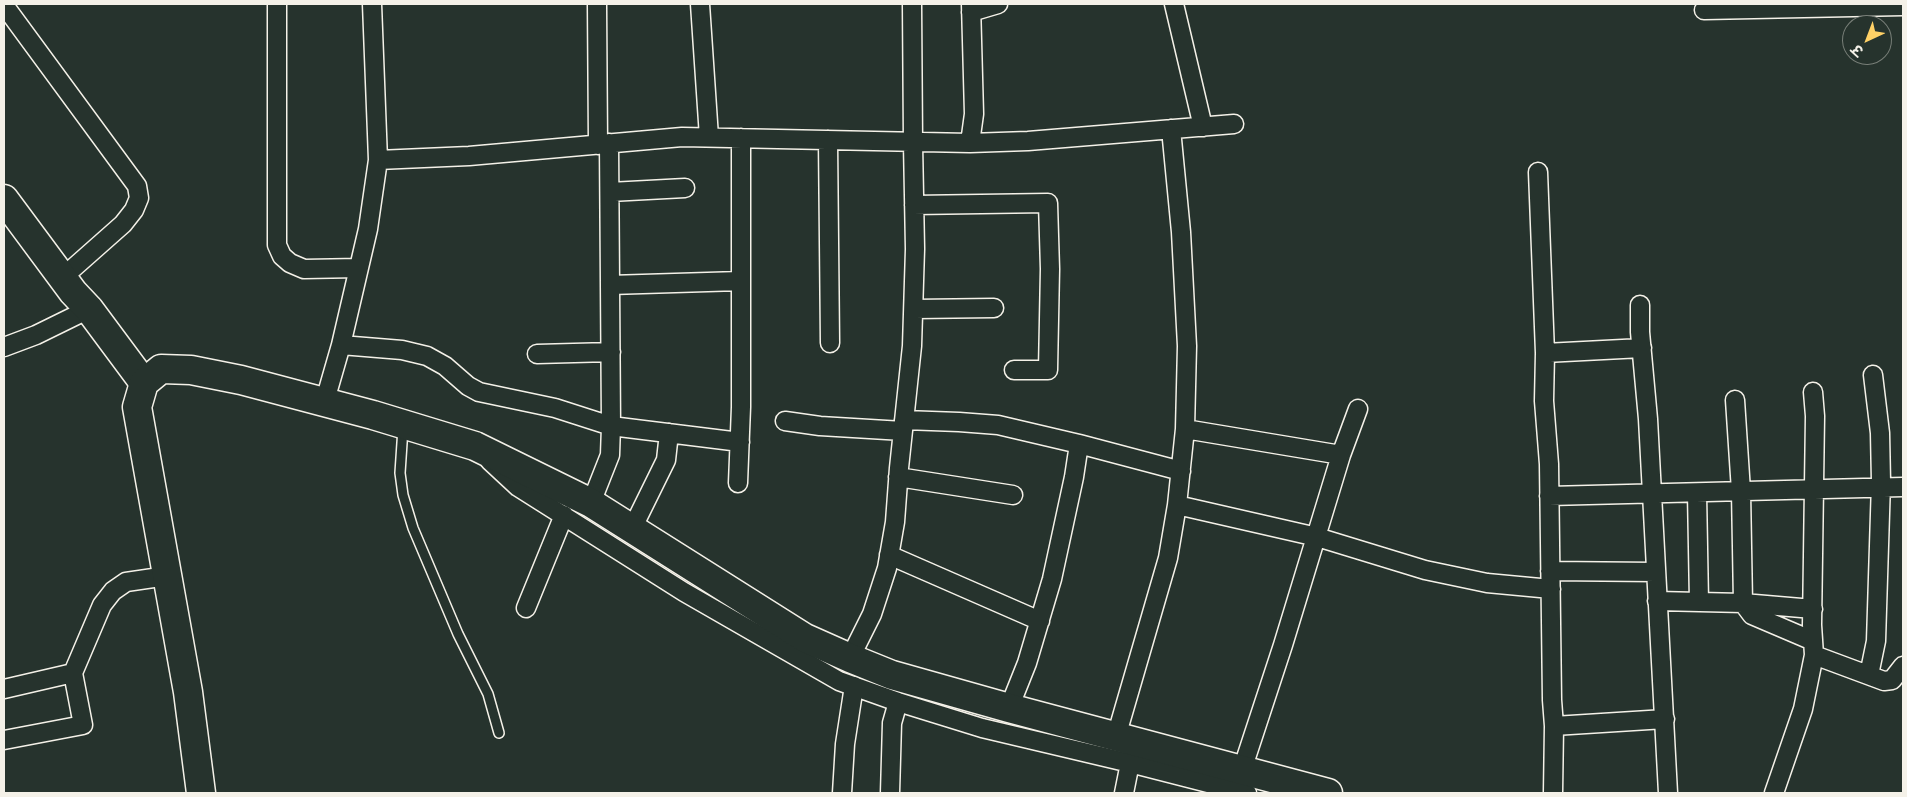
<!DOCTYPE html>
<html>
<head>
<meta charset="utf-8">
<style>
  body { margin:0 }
  #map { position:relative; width:1907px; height:797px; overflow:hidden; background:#26332d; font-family:Mali,"Playpen Sans Deva",sans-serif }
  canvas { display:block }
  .frame { position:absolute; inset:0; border:5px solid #f4f1e8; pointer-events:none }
  .north { position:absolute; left:1842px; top:15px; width:50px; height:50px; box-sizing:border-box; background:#26332d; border:1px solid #787f78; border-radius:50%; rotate:223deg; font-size:14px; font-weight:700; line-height:20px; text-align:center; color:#f4f1e8 }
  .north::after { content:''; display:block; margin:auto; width:18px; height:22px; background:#ffd166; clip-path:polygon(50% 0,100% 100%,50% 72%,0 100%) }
</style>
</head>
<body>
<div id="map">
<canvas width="1907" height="797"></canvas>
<div class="frame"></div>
<div class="north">उ</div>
</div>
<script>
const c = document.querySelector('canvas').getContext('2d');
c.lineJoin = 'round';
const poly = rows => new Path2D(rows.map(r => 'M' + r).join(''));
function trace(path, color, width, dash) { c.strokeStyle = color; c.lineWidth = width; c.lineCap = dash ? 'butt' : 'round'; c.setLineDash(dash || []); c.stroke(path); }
const service = poly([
  [403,428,400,473,403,495,413,528,458,634,488,694,499,733]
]);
const minor = poly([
  [277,4,277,245,282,256,290,263,304,269,359,268],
  [597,4,598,145],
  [700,4,709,137],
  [1174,4,1203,127],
  [4,5,137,186,139,198,134,210,123,224,62,278],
  [1704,10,1903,6],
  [971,12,998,4],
  [828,140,830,343],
  [970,143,974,114,971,4],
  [378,160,469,156,682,137,970,143,1028,141,1234,124],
  [1538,172,1545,353,1642,348],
  [610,192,685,188],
  [914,205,1048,203,1050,269,1048,370,1014,370],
  [610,285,740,281],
  [1640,305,1640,332,1648,419,1668,793],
  [915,309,994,308],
  [341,345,402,350,427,356,445,366,468,386,479,392,555,408,611,426,740,442],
  [4,347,36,335,89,309],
  [1545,353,1544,401,1549,464,1552,700,1554,726,1553,793],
  [537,354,611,352],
  [1735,400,1741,491,1743,603,1752,615,1813,641],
  [324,404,341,345,368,229,378,160,372,4],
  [904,420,959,422,998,425,1079,444,1181,471],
  [785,421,820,426,903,431],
  [1185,429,1341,455],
  [490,461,518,487,684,592,839,681,898,702,982,728,1130,763,1247,793],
  [898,477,1013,495],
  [738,483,741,407,741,138],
  [1697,493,1699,602],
  [1549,496,1903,487],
  [591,503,610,455,611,426,609,143],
  [1177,505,1317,537,1425,570,1487,583,1551,589],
  [632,529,666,460,669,433],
  [889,555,1040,621],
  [1550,571,1656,572],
  [1657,601,1743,603,1813,609],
  [526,608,564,515],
  [1814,655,1884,681,1892,680,1903,666],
  [850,658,872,614,887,568,895,522,899,468,912,346,915,249,913,143,912,4],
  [1869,675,1876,641,1881,482,1880,433,1873,375],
  [4,689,73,673],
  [1009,708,1027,663,1052,579,1074,477,1079,444],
  [1554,726,1665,719],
  [1116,737,1168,558,1177,505,1185,429,1187,346,1181,232,1171,129],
  [4,740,83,725,73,673,102,605,113,591,126,582,167,576],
  [1242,770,1283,645,1341,455,1358,409],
  [842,793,845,744,854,686],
  [890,793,892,723,898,702],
  [1124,793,1130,763],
  [1774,793,1803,709,1814,655,1812,625,1815,416,1813,392]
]);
const primary = poly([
  [4,199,73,292,89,309,144,383]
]);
const trunk = poly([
  [201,793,188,692,137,407,144,383,161,369,191,370,241,380,373,415,475,446,591,503,805,638,850,658,892,675,1009,708,1328,793]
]);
trace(service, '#f4f1e8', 12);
trace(minor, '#f4f1e8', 21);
trace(primary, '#f4f1e8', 31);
trace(trunk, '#f4f1e8', 31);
trace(service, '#26332d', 9);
trace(minor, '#26332d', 18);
trace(primary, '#26332d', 28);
trace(trunk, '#26332d', 28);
</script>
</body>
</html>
